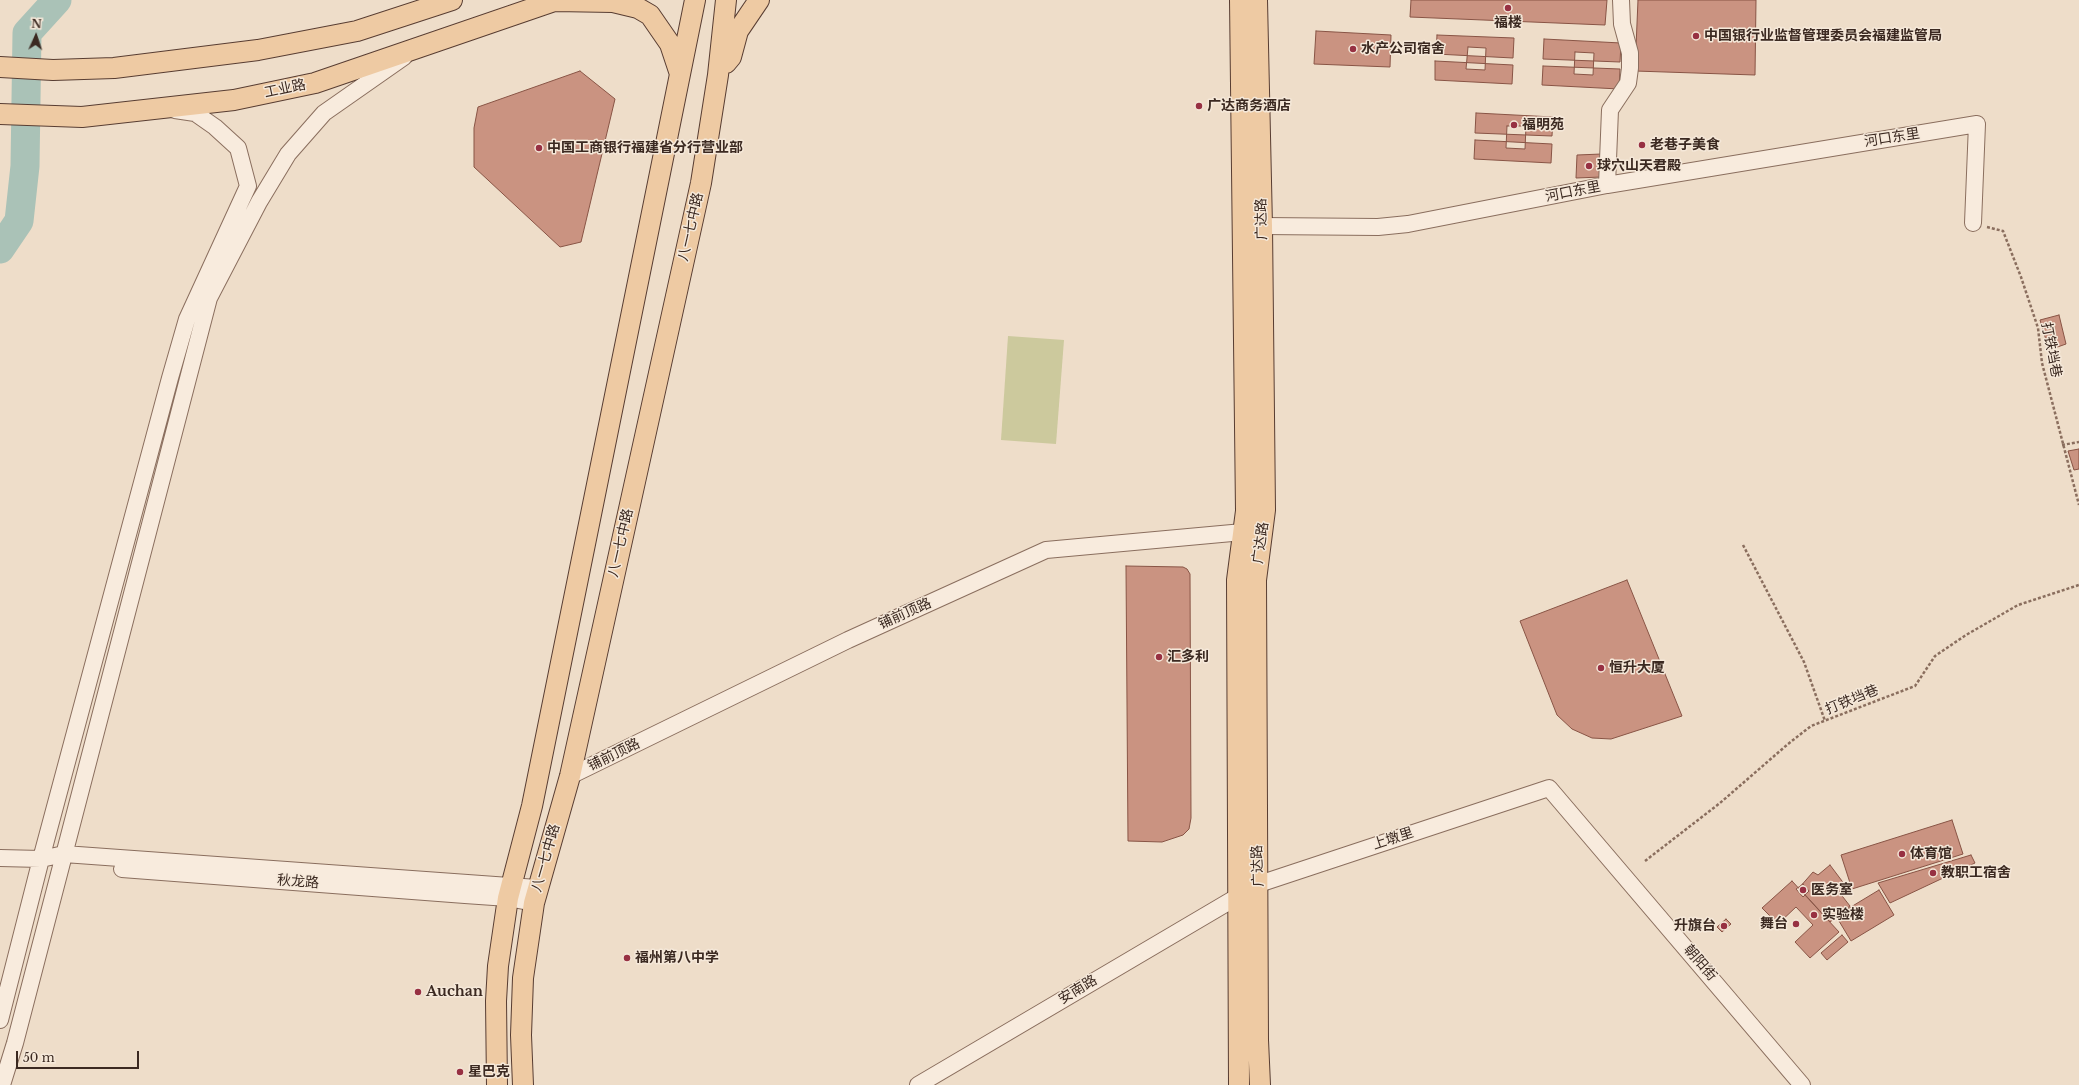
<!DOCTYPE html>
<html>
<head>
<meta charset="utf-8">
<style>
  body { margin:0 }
  #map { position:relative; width:2079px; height:1085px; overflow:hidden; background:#eeddc9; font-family:"Libre Baskerville",serif }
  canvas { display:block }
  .north { position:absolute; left:16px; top:16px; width:40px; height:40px; -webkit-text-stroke:3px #f5e8d9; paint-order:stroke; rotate:3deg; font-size:11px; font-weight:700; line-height:16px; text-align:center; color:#3b2921 }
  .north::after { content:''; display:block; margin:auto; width:14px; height:18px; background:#3b2921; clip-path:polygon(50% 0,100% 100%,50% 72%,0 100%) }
  .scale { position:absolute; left:16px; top:1051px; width:123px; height:18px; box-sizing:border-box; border:2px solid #3b2921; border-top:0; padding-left:5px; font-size:12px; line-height:14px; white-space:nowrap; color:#3b2921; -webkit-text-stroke:3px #f5e8d9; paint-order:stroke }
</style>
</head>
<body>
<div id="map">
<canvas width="2079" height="1085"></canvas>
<div class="north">N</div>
<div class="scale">50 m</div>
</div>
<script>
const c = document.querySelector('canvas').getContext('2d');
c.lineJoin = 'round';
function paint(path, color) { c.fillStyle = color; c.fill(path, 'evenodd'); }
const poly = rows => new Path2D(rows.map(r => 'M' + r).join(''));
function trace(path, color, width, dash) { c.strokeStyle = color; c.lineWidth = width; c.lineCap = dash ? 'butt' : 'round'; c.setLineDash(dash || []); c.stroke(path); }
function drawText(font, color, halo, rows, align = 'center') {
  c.font = font + ' "Libre Baskerville","Noto Sans SC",serif'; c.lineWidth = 3; c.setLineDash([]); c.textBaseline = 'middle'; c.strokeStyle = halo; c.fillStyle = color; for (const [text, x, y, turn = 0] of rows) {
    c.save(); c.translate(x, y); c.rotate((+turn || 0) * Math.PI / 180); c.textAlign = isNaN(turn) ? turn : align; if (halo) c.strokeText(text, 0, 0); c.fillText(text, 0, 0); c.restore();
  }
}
const green = poly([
  [1008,336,1064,340,1056,444,1001,440]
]);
const river = poly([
  [0,249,19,221,25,166,27,33,57,0]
]);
const building = poly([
  [1411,0,1607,0,1605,25,1410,17,1411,0],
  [1638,0,1756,0,1755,75,1635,71,1638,0],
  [1316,31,1391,35,1390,67,1314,64,1316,31],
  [1437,35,1514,38,1513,58,1436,54,1437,35],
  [1544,39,1621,43,1620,62,1543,59,1544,39],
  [1468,47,1486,48,1485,70,1466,69,1468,47],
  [1575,52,1594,53,1593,75,1574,74,1575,52],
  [1435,61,1513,65,1512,84,1435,80,1435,61],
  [1543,66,1620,69,1619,89,1542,85,1543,66],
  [580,71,615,99,581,242,560,247,474,167,474,128,478,107,580,71],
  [1476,113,1553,117,1552,136,1475,133,1476,113],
  [1507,126,1526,126,1525,149,1506,148,1507,126],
  [1475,140,1552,144,1551,163,1474,159,1475,140],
  [1602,154,1602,177,1576,178,1577,155,1602,154],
  [2059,315,2066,344,2049,350,2040,320,2059,315],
  [2079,449,2079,469,2074,470,2068,451,2079,449],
  [1126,566,1183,567,1187,569,1190,574,1191,818,1189,829,1183,835,1162,842,1128,841,1126,566],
  [1627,580,1682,716,1611,739,1592,738,1572,729,1557,715,1520,621,1627,580],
  [1952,820,1963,854,1852,889,1841,855,1952,820],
  [1971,855,1975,863,1890,903,1878,883,1971,855],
  [1830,865,1845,885,1839,892,1850,906,1830,922,1799,888,1813,872,1818,875,1830,865],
  [1792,881,1839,932,1810,958,1795,942,1813,925,1796,907,1778,924,1762,908,1792,881],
  [1803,884,1809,891,1803,897,1796,889,1803,884],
  [1879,890,1894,915,1851,941,1836,916,1879,890],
  [1726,919,1731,924,1722,932,1717,927,1726,919],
  [1842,935,1848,942,1827,960,1821,953,1842,935]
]);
const path = poly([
  [1987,227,2003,231,2021,277,2038,328,2042,363,2079,505],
  [2062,445,2079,442],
  [1743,545,1804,662,1825,721],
  [1645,861,1720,803,1788,744,1811,726,1915,686,1935,656,1966,635,2018,605,2079,585]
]);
const minor = poly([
  [1607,185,1610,110,1628,83,1630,68,1630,53,1622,24,1621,0],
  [1262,226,1378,227,1408,224,1607,185,1977,124,1973,223],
  [570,776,848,640,1046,550,1254,531],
  [0,858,41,859,64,854,537,888],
  [122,869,465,895,508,898,534,903],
  [0,1020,41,859,170,378,187,319,248,186,238,148,215,127,195,113,175,110],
  [2,1085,15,1043,209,298,259,202,288,154,324,113,404,57],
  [918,1085,1259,884,1549,788,1802,1085]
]);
const major = poly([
  [1257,0,1262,226,1265,510,1256,580,1258,1040,1260,1085],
  [555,1,613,2,638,8,650,15,670,44,680,74],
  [726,63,731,57,738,31,759,0],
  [0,67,53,70,114,68,258,50,357,31,452,0],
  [0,114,82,117,234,100,315,83,557,0],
  [497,1085,496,1001,498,966,508,898,532,806,695,0],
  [523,1085,521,1035,523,978,534,903,570,776,701,183,718,75,726,0],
  [1239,1085,1237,580,1246,511,1240,0]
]);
const markers = [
  [1508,8,4,"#973042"],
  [1696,36,4,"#973042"],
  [1353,49,4,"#973042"],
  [1199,106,4,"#973042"],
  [1514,125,4,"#973042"],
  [1642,145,4,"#973042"],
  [539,148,4,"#973042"],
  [1589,166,4,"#973042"],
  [1159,657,4,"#973042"],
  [1601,668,4,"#973042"],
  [1902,854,4,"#973042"],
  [1933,873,4,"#973042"],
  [1803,890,4,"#973042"],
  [1814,915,4,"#973042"],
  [1796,924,4,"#973042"],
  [1724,926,4,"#973042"],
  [627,958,4,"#973042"],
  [418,992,4,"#973042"],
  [460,1072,4,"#973042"]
];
const poiNames = [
  ["福楼",1508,23,"center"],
  ["中国银行业监督管理委员会福建监管局",1704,36],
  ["水产公司宿舍",1361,49],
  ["广达商务酒店",1207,106],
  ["福明苑",1522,125],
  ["老巷子美食",1650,145],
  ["中国工商银行福建省分行营业部",547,148],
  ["球穴山天君殿",1597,166],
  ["汇多利",1167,657],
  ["恒升大厦",1609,668],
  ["体育馆",1910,854],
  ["教职工宿舍",1941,873],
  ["医务室",1811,890],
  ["实验楼",1822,915],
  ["舞台",1788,924,"right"],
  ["升旗台",1716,926,"right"],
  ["福州第八中学",635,958],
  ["Auchan",426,992],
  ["星巴克",468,1072]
];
const streetNames = [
  ["工业路",285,89,-12],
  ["河口东里",1892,138,-9],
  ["河口东里",1573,192,-11],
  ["广达路",1262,219,-91],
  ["八一七中路",691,227,-77],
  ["打铁垱巷",2051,350,79],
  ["八一七中路",621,543,-77],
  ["广达路",1261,543,-82],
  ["铺前顶路",905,614,-24],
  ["打铁垱巷",1852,700,-22],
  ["铺前顶路",614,755,-26],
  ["上墩里",1393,839,-18],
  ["八一七中路",546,858,-74],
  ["广达路",1258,866,-92],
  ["秋龙路",298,882,4],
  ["朝阳街",1700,963,49],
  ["安南路",1078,990,-31]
];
paint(green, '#ccc99d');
trace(river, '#aac2b7', 29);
paint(building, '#ca9381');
trace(building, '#885445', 1);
trace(minor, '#8a6e5e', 18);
trace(major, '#583d32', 22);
trace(path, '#8a6e5e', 2.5, [3, 2]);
trace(minor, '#f8ebdd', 16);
trace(major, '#eecaa3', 20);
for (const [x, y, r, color] of markers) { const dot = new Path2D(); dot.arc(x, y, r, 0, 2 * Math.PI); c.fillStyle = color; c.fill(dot); trace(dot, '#f5e8d9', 1.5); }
drawText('bold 14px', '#3b2921', '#f5e8d9', poiNames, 'left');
drawText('14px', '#3b2921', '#f5e8d9', streetNames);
</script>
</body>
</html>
